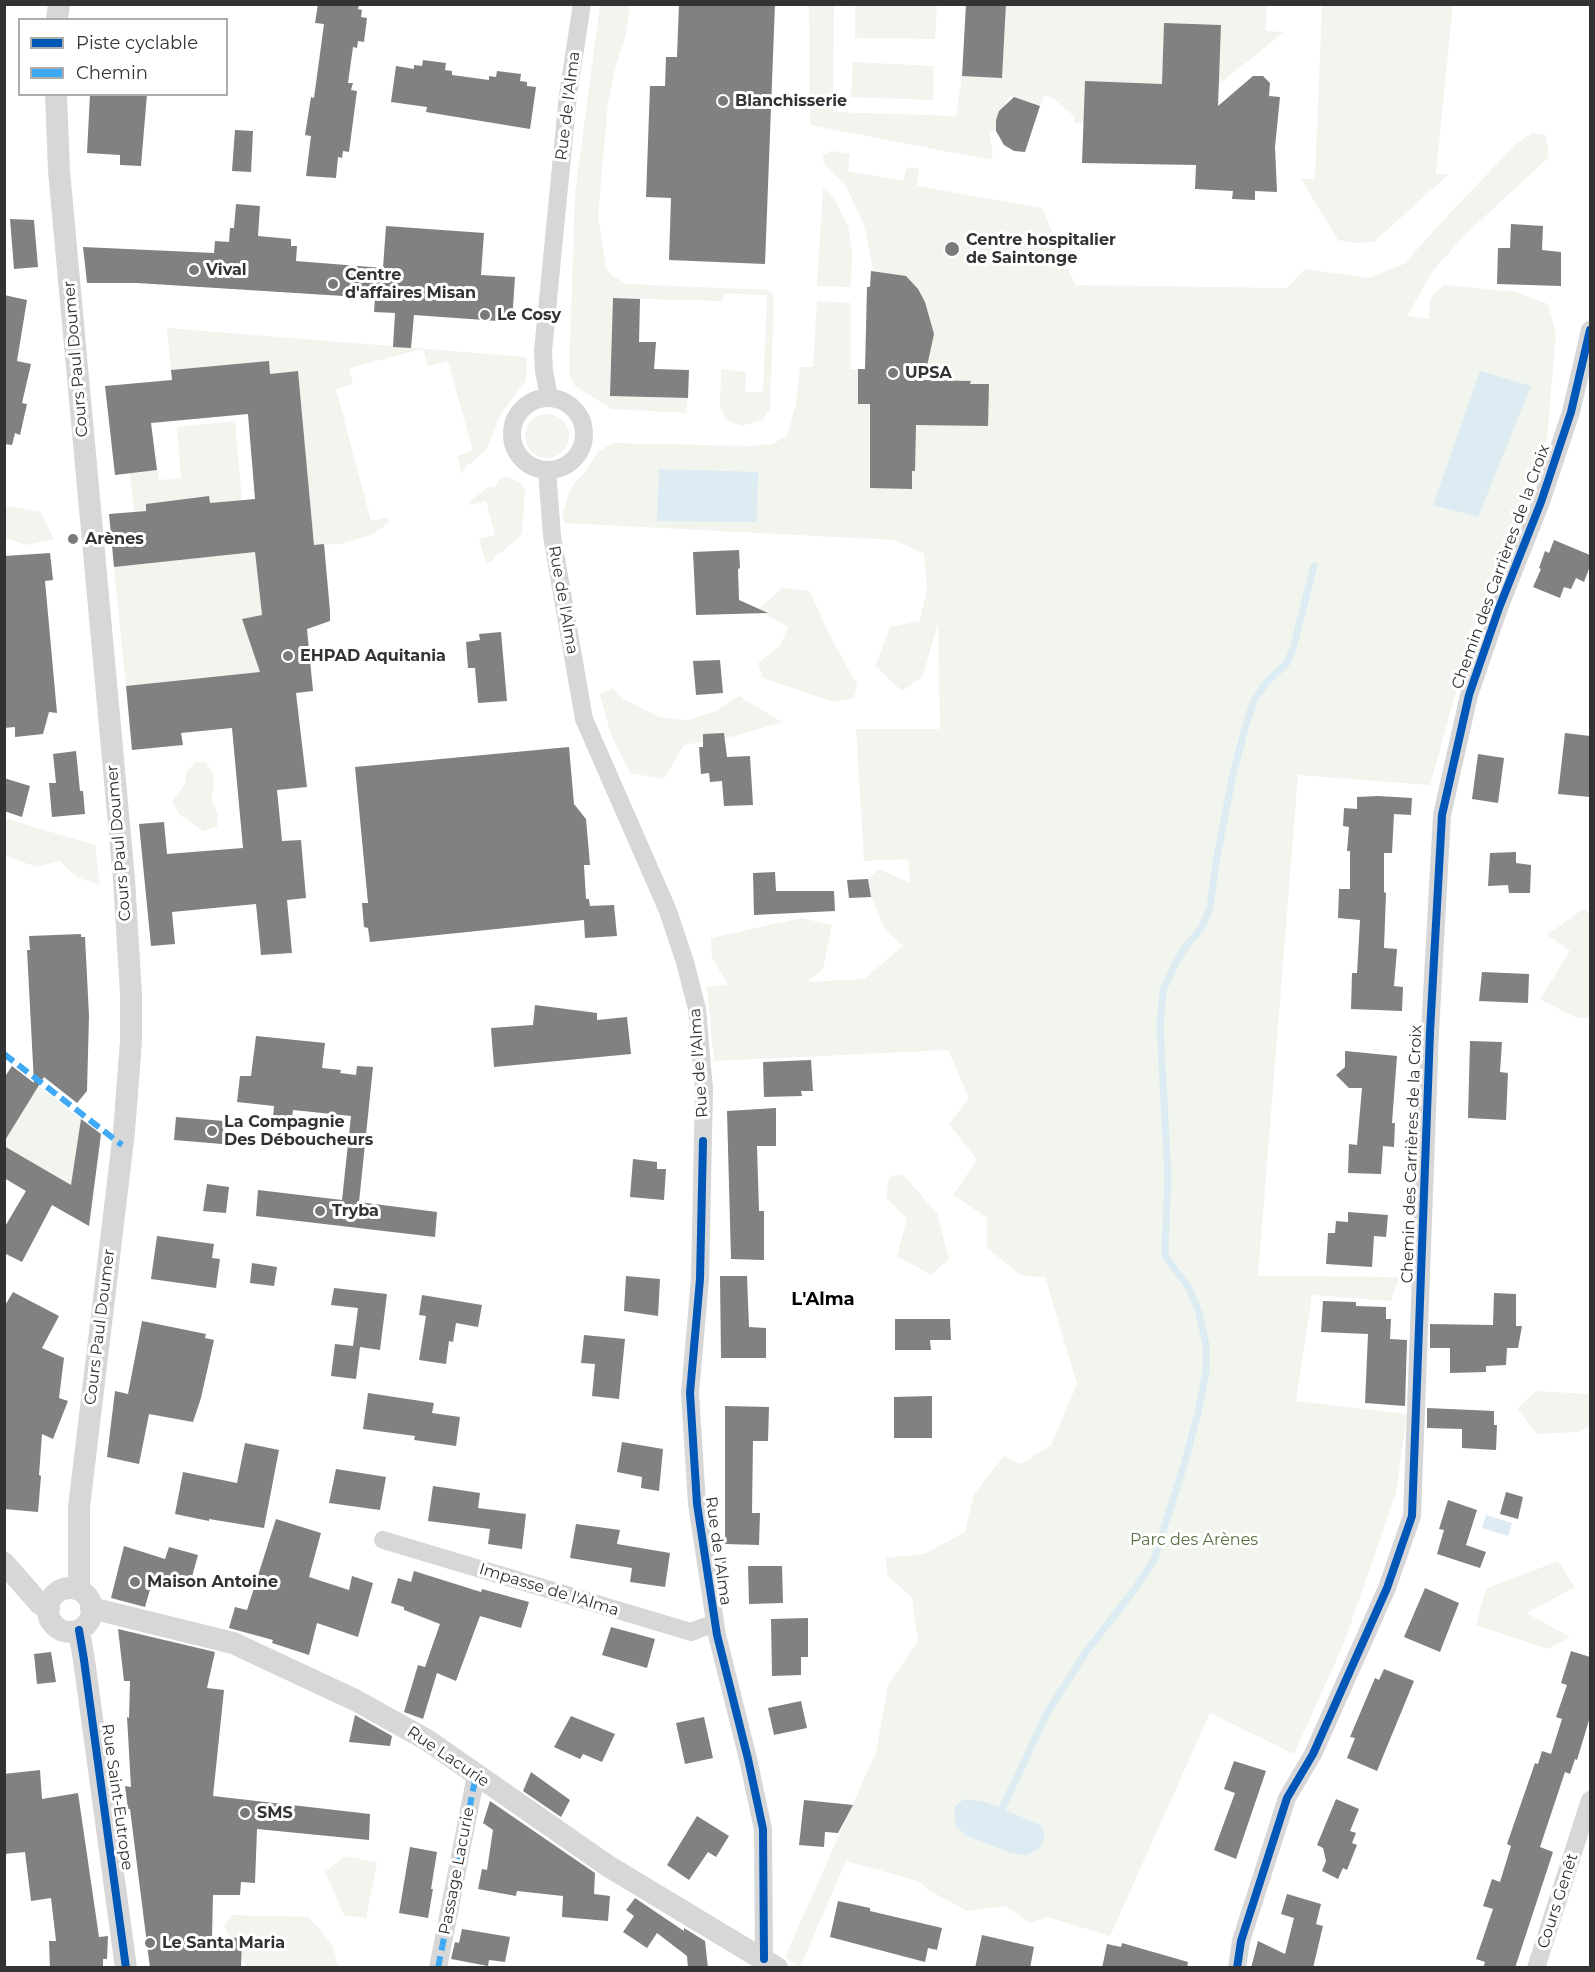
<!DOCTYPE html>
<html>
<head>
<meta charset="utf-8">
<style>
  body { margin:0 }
  #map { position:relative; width:1595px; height:1972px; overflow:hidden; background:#fff; font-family:Montserrat,sans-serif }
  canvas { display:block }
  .frame { position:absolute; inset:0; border:6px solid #333; pointer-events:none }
  .legend { position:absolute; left:18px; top:18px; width:210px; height:78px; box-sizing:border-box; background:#fff; border:2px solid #adadad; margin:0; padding:8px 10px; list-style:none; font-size:18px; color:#333 }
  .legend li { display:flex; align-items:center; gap:12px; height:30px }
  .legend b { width:30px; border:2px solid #adadad }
</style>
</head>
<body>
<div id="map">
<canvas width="1595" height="1972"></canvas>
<div class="frame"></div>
<ul class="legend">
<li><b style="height:8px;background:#0057b8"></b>Piste cyclable</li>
<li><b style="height:8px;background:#3fa9f5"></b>Chemin</li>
</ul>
</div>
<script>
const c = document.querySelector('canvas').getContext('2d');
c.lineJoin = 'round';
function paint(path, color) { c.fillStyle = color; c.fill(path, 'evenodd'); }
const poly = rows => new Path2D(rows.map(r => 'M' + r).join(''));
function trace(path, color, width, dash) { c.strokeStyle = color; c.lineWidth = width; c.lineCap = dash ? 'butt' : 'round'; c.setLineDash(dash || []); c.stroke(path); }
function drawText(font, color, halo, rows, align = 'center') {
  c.font = font + ' Montserrat,sans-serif'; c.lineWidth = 6; c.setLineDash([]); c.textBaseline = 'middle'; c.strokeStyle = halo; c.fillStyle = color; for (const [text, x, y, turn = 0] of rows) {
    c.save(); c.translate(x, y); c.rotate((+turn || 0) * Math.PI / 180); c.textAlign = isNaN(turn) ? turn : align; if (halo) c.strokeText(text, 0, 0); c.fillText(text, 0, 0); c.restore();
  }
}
const green = poly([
  [600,5,630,5,626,35,616,65,608,102,598,215,606,268,611,275,627,284,767,290,772,292,774,298,770,409,762,420,741,426,725,419,720,405,721,369,746,372,745,392,763,392,767,295,724,293,722,301,613,298,611,396,688,398,686,413,612,409,575,386,569,373,575,193],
  [809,5,834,5,833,112,956,116,962,76,1002,77,1006,5,1267,5,1266,31,1284,32,1218,85,1221,25,1164,23,1162,84,1083,123,1074,123,1074,116,1051,97,1044,96,1041,106,1010,96,1007,102,998,114,996,120,996,131,989,132,993,152,991,160,810,125],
  [855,5,937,5,935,39,855,38],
  [1322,5,1453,5,1436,174,1449,174,1374,242,1354,243,1338,240,1301,179,1315,179],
  [853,62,934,66,933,100,851,97],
  [1532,133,1546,135,1549,157,1468,232,1434,269,1407,316,1429,319,1430,299,1443,285,1516,292,1548,304,1556,334,1547,439,1477,617,1430,785,1298,775,1258,1276,1399,1277,1391,1301,1312,1295,1296,1401,1407,1414,1396,1493,1344,1643,1294,1754,1210,1713,1110,1936,1047,1917,1030,1923,1006,1906,967,1911,930,1891,918,1881,846,1861,800,1967,785,1957,876,1752,888,1685,918,1641,912,1598,887,1575,886,1558,924,1554,965,1532,974,1494,1004,1456,1021,1464,1051,1445,1077,1384,1045,1277,1022,1276,987,1248,987,1218,953,1195,977,1160,949,1124,969,1098,948,1050,714,1061,707,987,728,985,712,958,711,938,801,918,832,925,823,969,807,982,864,979,903,946,884,928,871,897,868,879,879,869,910,883,908,859,864,861,856,729,940,729,938,622,923,676,902,691,875,666,890,627,920,621,927,588,924,554,894,540,564,523,563,513,570,489,584,473,598,452,612,443,751,446,772,444,787,436,796,404,800,367,813,367,817,301,851,303,851,369,865,369,901,327,873,269,864,225,845,184,824,165,823,154,833,151,850,154,848,171,903,181,907,167,919,169,917,186,1042,208,1075,285,1287,288,1305,269,1369,278,1404,264,1450,213,1516,144],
  [823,188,826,189,834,199,848,226,852,250,851,287,817,286],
  [167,328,527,357,526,381,500,415,487,448,474,461,466,466,462,474,457,456,473,451,448,361,428,366,423,349,349,368,353,384,336,389,371,521,387,517,389,523,371,535,340,544,314,545,298,371,270,374,269,361,171,370],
  '525 436a22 22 0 1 1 44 0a22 22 0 1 1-44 0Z',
  [235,421,242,500,210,503,208,496,146,504,146,510,134,512,130,473,157,470,159,480,181,478,177,427],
  [506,476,521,483,525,490,522,534,502,552,493,557,494,560,486,563,479,539,495,535,486,501,469,505,469,502,490,486,494,488,499,479],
  [5,506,41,512,54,539,26,545,5,538],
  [255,552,262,615,242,620,250,642,264,639,267,672,126,686,114,567],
  [782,588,810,591,828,632,857,685,854,698,833,702,763,678,758,663,780,646,788,627,758,610],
  [612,688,624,699,659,717,688,720,716,711,739,696,782,722,735,736,684,745,664,779,630,773,611,735,600,695],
  [196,762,206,762,213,774,214,787,211,798,218,814,217,827,203,831,179,814,172,801,185,784,187,771],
  [4,818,95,845,100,885,76,877,60,861,36,867,5,855],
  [1583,909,1590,913,1590,1018,1577,1018,1540,999,1570,951,1547,935],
  [12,1066,101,1134,89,1226,5,1178,4,1078],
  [902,1174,937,1213,949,1259,931,1275,897,1256,907,1219,886,1197,889,1177],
  [1536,1391,1590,1394,1590,1426,1578,1432,1537,1434,1517,1409],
  [1558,1561,1575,1587,1527,1613,1570,1637,1548,1649,1476,1625,1486,1589],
  [345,1856,377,1862,366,1918,344,1915,325,1872],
  [232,1915,309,1917,333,1946,338,1967,246,1967,224,1926]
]);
const water = poly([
  [1480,371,1531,386,1478,517,1433,505],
  [659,469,758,472,757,522,657,521],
  [1486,1515,1512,1523,1508,1536,1482,1528],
  [964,1799,985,1802,1041,1825,1045,1837,1039,1849,1027,1855,1011,1853,967,1836,956,1826,954,1808]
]);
const stream = poly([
  [1002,1809,1047,1713,1086,1652,1134,1590,1154,1560,1184,1465,1198,1413,1206,1372,1206,1344,1198,1310,1189,1288,1166,1257,1165,1248,1168,1176,1160,1026,1163,990,1177,960,1189,942,1201,929,1210,908,1216,862,1233,774,1246,725,1254,700,1266,683,1287,663,1293,648,1314,566]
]);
const building = poly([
  [318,4,359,4,358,9,362,10,361,17,367,18,364,42,358,41,357,48,353,47,348,83,353,83,351,90,357,91,349,152,343,151,342,158,338,157,336,178,306,176,311,136,305,135,311,97,314,98,324,24,315,23],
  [679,4,775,4,765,264,669,260,671,198,646,197,650,86,665,86,666,57,677,57],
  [966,4,1006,4,1002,78,962,76],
  [1164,23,1221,25,1218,106,1253,76,1263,76,1270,83,1269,96,1280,97,1275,147,1277,192,1255,191,1255,200,1232,199,1233,191,1195,189,1196,165,1082,163,1085,81,1162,84],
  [423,60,446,63,445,70,452,71,452,75,489,80,489,76,496,77,497,71,521,74,520,81,527,82,527,86,536,87,530,129,426,112,427,107,391,102,396,66,414,69,414,65,422,66],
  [90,94,147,94,141,166,120,165,120,155,87,153],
  [1014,97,1040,106,1025,152,1014,151,1004,145,996,131,996,120,999,111],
  [235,130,253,131,251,172,232,171],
  [236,204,260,206,258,236,291,239,291,246,297,246,296,261,383,268,386,226,484,233,481,275,515,277,512,322,414,315,411,348,393,347,395,313,374,312,375,298,137,283,87,283,83,247,214,253,215,241,229,242,230,228,234,228],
  [10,219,34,220,38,267,14,269],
  [1511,224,1543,226,1542,250,1561,252,1561,286,1497,284,1498,248,1510,248],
  [871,271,906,276,918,289,925,302,934,334,924,380,971,381,970,384,989,384,988,426,916,425,915,471,912,471,912,489,870,488,870,404,858,404,858,369,865,369,867,287,870,287],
  [4,295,27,300,17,361,31,364,22,403,27,404,20,435,15,433,12,445,4,444],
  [613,298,640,299,639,342,656,342,654,369,689,370,688,398,610,396],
  [269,361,270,374,298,371,314,545,324,544,330,611,330,621,307,629,313,691,296,693,307,787,277,790,282,841,301,840,306,898,287,900,292,953,261,955,256,904,172,912,175,944,151,946,139,824,164,822,167,854,243,848,232,728,181,733,183,745,132,750,126,686,260,672,242,619,262,615,255,552,114,567,109,514,146,511,146,504,209,496,210,503,255,499,248,414,151,423,157,470,115,475,105,386,172,380,171,370],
  [1554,540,1590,555,1590,566,1584,582,1576,578,1571,589,1564,587,1560,598,1533,587,1541,569,1539,568,1545,551,1549,553],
  [739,550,740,568,738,569,739,600,768,613,696,615,693,552],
  [50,553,53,580,45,581,57,713,49,712,43,734,15,737,15,727,4,728,4,556],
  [501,632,507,701,478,703,475,668,468,668,466,642,480,640,479,634],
  [720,660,723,693,696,695,693,661],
  [724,733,727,757,750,756,753,805,724,806,722,781,710,782,709,773,701,774,699,747,703,747,703,734],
  [1565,733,1590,736,1590,797,1558,794],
  [569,747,574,804,586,819,590,865,584,865,586,899,589,899,590,906,614,905,617,936,585,938,584,920,370,942,368,928,364,927,362,903,368,903,355,767],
  [76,751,80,791,83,791,85,814,52,817,49,783,56,783,53,754],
  [1478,754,1504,758,1498,803,1472,799],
  [4,778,30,786,22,817,4,811],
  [1378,796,1412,798,1411,815,1394,814,1392,853,1384,853,1384,892,1386,893,1384,948,1397,949,1394,986,1403,987,1402,1011,1351,1009,1352,973,1357,973,1360,920,1338,918,1339,889,1350,889,1350,851,1347,851,1349,827,1343,826,1344,808,1357,809,1357,797],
  [1516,852,1516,863,1531,865,1530,893,1509,893,1508,885,1488,886,1490,853],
  [775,872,776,891,834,891,835,911,754,915,753,873],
  [868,879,871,897,849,898,847,880],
  [81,934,81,937,85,937,89,1016,87,1091,77,1103,44,1077,4,1142,4,1078,12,1066,34,1083,27,950,30,950,29,936],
  [1482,972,1529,974,1528,1003,1479,1001],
  [535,1005,597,1013,597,1020,627,1017,631,1054,494,1067,491,1028,533,1025],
  [256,1036,325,1043,322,1068,341,1070,340,1073,356,1075,357,1066,373,1067,359,1202,437,1212,435,1237,256,1216,258,1190,342,1200,351,1116,293,1110,292,1118,273,1116,274,1106,237,1102,240,1076,251,1076],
  [1470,1041,1502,1042,1500,1072,1508,1073,1506,1120,1468,1118],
  [1345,1051,1397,1056,1392,1123,1395,1123,1394,1147,1383,1146,1381,1174,1348,1173,1349,1144,1357,1145,1362,1088,1349,1088,1336,1075,1345,1067],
  [811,1060,813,1091,801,1091,802,1096,764,1097,763,1062],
  [776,1108,776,1146,757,1146,759,1211,764,1211,764,1260,731,1259,727,1111],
  [176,1117,224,1121,222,1144,174,1140],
  [81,1119,101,1134,89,1226,52,1205,22,1262,4,1253,4,1228,26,1191,4,1178,4,1146,71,1185],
  [633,1159,657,1162,657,1169,666,1169,664,1200,630,1197],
  [207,1184,229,1187,226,1213,203,1211],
  [1348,1212,1388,1215,1386,1237,1374,1236,1372,1267,1326,1264,1328,1233,1335,1233,1336,1221,1348,1222],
  [157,1236,214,1244,212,1258,220,1259,216,1288,151,1279],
  [252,1263,277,1267,274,1286,250,1283],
  [626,1276,660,1279,658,1316,624,1311],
  [720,1276,747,1276,749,1327,766,1328,766,1358,721,1358],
  [334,1288,387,1294,380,1350,360,1347,356,1379,331,1376,335,1344,353,1346,358,1308,331,1305],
  [13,1292,59,1316,42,1348,64,1358,59,1398,68,1401,53,1439,42,1434,39,1475,41,1476,38,1512,4,1509,4,1307],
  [1494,1293,1516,1294,1516,1326,1522,1326,1518,1348,1507,1348,1506,1365,1486,1366,1486,1372,1450,1373,1450,1348,1430,1348,1430,1324,1493,1325],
  [422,1295,482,1305,478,1327,456,1323,453,1342,449,1341,446,1364,419,1360,426,1316,419,1315],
  [1323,1301,1356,1302,1356,1306,1386,1307,1386,1319,1391,1319,1390,1339,1407,1340,1405,1406,1365,1403,1368,1334,1321,1332],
  [895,1319,950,1319,951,1340,930,1340,931,1350,895,1350],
  [142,1321,206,1334,205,1338,214,1340,201,1398,193,1422,149,1414,139,1464,107,1457,115,1391,128,1394],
  [584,1335,625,1339,619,1399,592,1396,595,1364,581,1363],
  [368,1393,434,1403,432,1413,460,1417,456,1446,414,1440,415,1436,363,1429],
  [932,1396,932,1438,894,1438,894,1397],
  [725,1406,769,1407,768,1441,753,1441,752,1513,760,1513,759,1545,725,1544],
  [1427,1408,1494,1411,1494,1425,1497,1425,1496,1450,1462,1448,1462,1429,1427,1428],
  [622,1442,663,1449,659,1491,641,1488,642,1477,617,1472],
  [245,1443,279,1450,264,1528,209,1519,209,1521,175,1514,183,1472,237,1483],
  [336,1469,386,1477,380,1510,329,1503],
  [433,1486,480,1493,478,1508,526,1514,522,1549,488,1544,490,1529,428,1521],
  [1506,1492,1523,1497,1518,1519,1500,1514],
  [1448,1500,1477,1510,1466,1545,1486,1552,1480,1568,1437,1554,1444,1530,1439,1529],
  [276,1519,321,1533,309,1577,349,1590,352,1576,373,1583,358,1637,317,1623,309,1655,272,1643,273,1640,229,1628,235,1607,247,1610],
  [576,1524,620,1530,617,1544,670,1553,665,1587,630,1582,632,1568,570,1558],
  [124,1546,165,1559,169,1547,198,1555,190,1584,157,1576,153,1587,151,1586,145,1607,111,1598],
  [748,1566,782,1566,783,1603,749,1604],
  [414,1571,481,1592,482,1589,529,1602,521,1628,480,1616,456,1681,437,1673,423,1719,404,1712,418,1665,425,1667,440,1624,404,1610,404,1607,391,1603,398,1578,411,1582],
  [1425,1588,1459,1603,1440,1652,1404,1637],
  [808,1618,808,1657,801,1657,801,1675,772,1676,771,1619],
  [611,1627,655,1639,647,1668,602,1655],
  [118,1629,215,1652,207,1688,224,1690,213,1796,370,1814,369,1840,257,1829,255,1883,241,1882,240,1895,213,1895,212,1937,242,1938,241,1968,150,1968,130,1809,128,1809,125,1786,131,1787,127,1717,129,1718,130,1681,124,1681],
  [1571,1651,1590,1657,1590,1717,1577,1760,1575,1759,1570,1774,1565,1772,1540,1847,1553,1852,1515,1968,1483,1968,1485,1962,1476,1959,1493,1909,1483,1906,1492,1879,1500,1882,1511,1846,1507,1844,1535,1763,1538,1764,1542,1751,1551,1754,1562,1719,1556,1717,1567,1685,1561,1683],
  [51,1652,56,1682,37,1684,34,1654],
  [1384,1669,1414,1681,1377,1771,1347,1758,1355,1738,1350,1737,1375,1678,1379,1680],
  [801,1701,807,1728,774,1735,768,1708],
  [355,1715,392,1736,390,1746,349,1742],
  [571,1716,615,1734,602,1762,583,1754,580,1759,554,1747],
  [704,1717,713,1758,685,1764,676,1723],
  [1234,1761,1266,1771,1236,1859,1214,1850,1235,1793,1224,1789],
  [40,1770,42,1799,78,1793,99,1937,108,1936,107,1959,103,1959,103,1968,50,1968,49,1941,56,1941,51,1898,31,1901,25,1852,4,1854,4,1774],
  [531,1772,570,1800,561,1817,523,1791],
  [1336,1799,1359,1809,1350,1831,1356,1833,1352,1843,1357,1845,1347,1870,1343,1868,1338,1879,1322,1871,1326,1861,1323,1848,1317,1845],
  [804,1800,853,1805,838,1833,825,1832,824,1847,799,1845],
  [490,1801,595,1873,594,1894,610,1896,608,1921,562,1917,563,1896,517,1891,516,1896,478,1889,482,1869,487,1870,493,1830,483,1823],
  [697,1816,729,1836,716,1857,708,1852,689,1880,667,1865],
  [410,1847,437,1852,431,1889,433,1889,428,1918,399,1913],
  [1287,1894,1321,1904,1316,1924,1323,1926,1313,1968,1251,1968,1258,1941,1285,1954,1294,1918,1281,1914],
  [635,1898,684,1931,684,1928,705,1941,708,1968,688,1968,687,1956,657,1933,647,1948,623,1932,634,1916,626,1910],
  [838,1901,870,1908,870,1911,942,1928,937,1950,928,1948,925,1962,830,1937],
  [462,1929,510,1937,505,1962,489,1960,488,1966,451,1959,455,1942,459,1943],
  [982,1935,1034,1947,1030,1968,975,1968],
  [1122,1943,1188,1962,1187,1968,1102,1968,1107,1944,1121,1947]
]);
const minor = poly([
  [549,397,544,371,543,351,568,95,582,4],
  '512 434a36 36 0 1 1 72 0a36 36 0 1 1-72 0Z',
  [547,470,552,536,584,719,668,911,685,962,697,1009,704,1089,700,1279,690,1393,697,1504,717,1635,748,1759,763,1829,764,1959],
  [383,1540,691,1632,715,1623],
  [438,1968,476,1775],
  [1237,1968,1241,1941,1287,1798,1313,1754,1387,1588,1412,1516,1430,1032,1442,815,1469,695,1499,608,1541,502,1571,412,1590,330],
  [1536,1968,1590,1800]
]);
const tertiary = poly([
  [57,20,59,4],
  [56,94,59,171,124,879,131,994,131,1041,124,1132,79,1507,79,1590],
  [4,1563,40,1604,49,1609],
  '48 1610a22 22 0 1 1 44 0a22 22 0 1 1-44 0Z',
  [91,1608,233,1643,355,1700,427,1740,608,1866,777,1968],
  [79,1630,84,1660,126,1968]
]);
const quiet = poly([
  [4,1054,122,1145],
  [438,1968,476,1775]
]);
const cycleway = poly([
  [703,1141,700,1279,690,1393,697,1504,717,1635,748,1759,763,1829,764,1959],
  [79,1630,84,1660,126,1968],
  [1237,1968,1241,1941,1287,1798,1313,1754,1387,1588,1412,1516,1430,1032,1442,815,1469,695,1499,608,1541,502,1571,412,1590,330]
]);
const markers = [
  [723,101,6,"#7a7a7a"],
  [952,249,8,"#7a7a7a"],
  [194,270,6,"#7a7a7a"],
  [333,284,6,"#7a7a7a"],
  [485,315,6,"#7a7a7a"],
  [893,373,6,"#7a7a7a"],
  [73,539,6,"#7a7a7a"],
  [288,656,6,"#7a7a7a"],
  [212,1131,6,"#7a7a7a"],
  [320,1211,6,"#7a7a7a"],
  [135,1582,6,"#7a7a7a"],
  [245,1813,6,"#7a7a7a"],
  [150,1943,6,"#7a7a7a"]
];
const poiNames = [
  ["Blanchisserie",735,101],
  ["Centre hospitalier",966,240],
  ["de Saintonge",966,258],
  ["Vival",206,270],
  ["Centre",345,275],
  ["d'affaires Misan",345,293],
  ["Le Cosy",497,315],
  ["UPSA",905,373],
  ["Arènes",85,539],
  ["EHPAD Aquitania",300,656],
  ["La Compagnie",224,1122],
  ["Des Déboucheurs",224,1140],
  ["Tryba",332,1211],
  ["Maison Antoine",147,1582],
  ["SMS",257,1813],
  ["Le Santa Maria",162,1943]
];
const streetNames = [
  ["Rue de l'Alma",568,106,-83],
  ["Cours Paul Doumer",76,359,-95],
  ["Chemin des Carrières de la Croix",1501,567,-70],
  ["Rue de l'Alma",563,600,80],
  ["Cours Paul Doumer",119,843,-95],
  ["Rue de l'Alma",699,1063,-94],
  ["Chemin des Carrières de la Croix",1412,1154,-88],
  ["Cours Paul Doumer",100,1327,-83],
  ["Rue de l'Alma",718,1551,82],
  ["Impasse de l'Alma",549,1590,17],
  ["Rue Lacurie",448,1757,34],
  ["Rue Saint-Eutrope",117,1797,82],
  ["Passage Lacurie",457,1871,-79],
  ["Cours Genêt",1558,1901,-72]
];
const parkNames = [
  ["Parc des Arènes",1194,1540]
];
const neighbourhoodNames = [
  ["L'Alma",823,1300]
];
paint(green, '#f1f5ed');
paint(water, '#ddebf3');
trace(stream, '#ddebf3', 7);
paint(building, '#818181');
trace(minor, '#d7d7d7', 18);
trace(tertiary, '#d7d7d7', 22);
trace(quiet, '#3fa9f5', 6, [12, 6]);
trace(cycleway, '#0057b8', 8);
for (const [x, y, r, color] of markers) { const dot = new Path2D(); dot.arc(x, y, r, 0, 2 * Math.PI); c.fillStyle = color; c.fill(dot); trace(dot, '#fff', 2); }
drawText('bold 16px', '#333', '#fff', poiNames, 'left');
drawText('16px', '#333', '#fff', streetNames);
drawText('16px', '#56703f', '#fff', parkNames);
drawText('bold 18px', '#000', '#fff', neighbourhoodNames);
</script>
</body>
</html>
